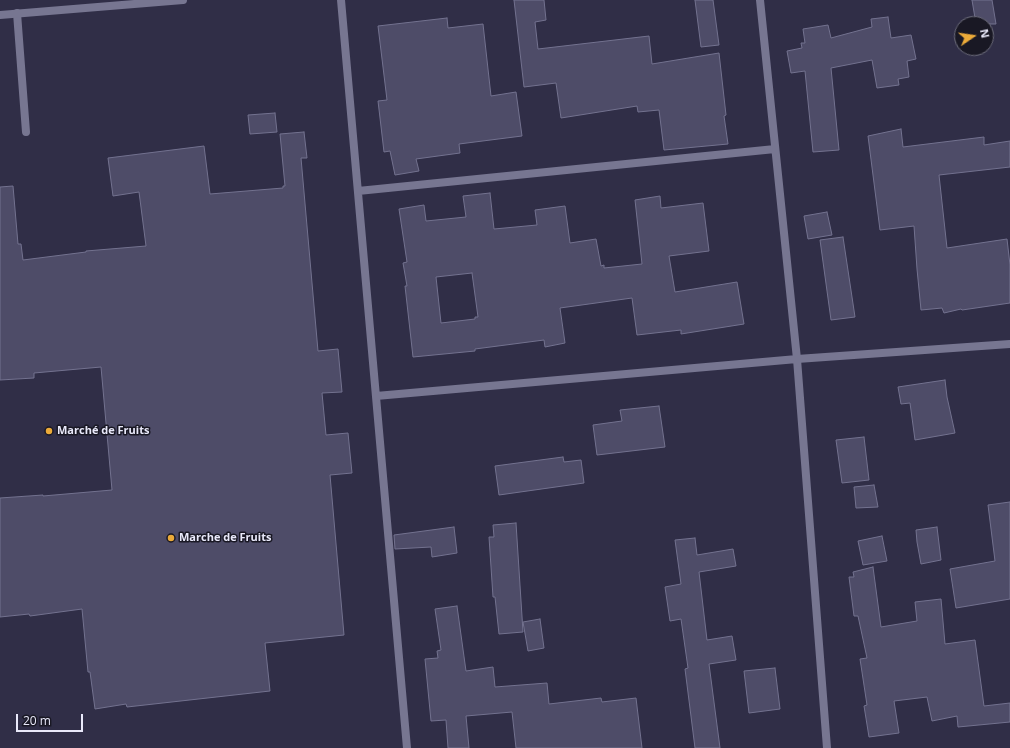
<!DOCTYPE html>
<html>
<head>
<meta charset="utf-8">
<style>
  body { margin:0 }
  #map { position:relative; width:1010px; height:748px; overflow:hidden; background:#302e47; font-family:"Open Sans",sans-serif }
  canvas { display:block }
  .north { position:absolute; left:954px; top:16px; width:40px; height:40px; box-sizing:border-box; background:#191824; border:1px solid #6c6c7a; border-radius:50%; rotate:77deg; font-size:11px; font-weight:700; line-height:16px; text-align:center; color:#e9e9fa }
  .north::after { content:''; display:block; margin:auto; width:14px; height:18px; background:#ebaa39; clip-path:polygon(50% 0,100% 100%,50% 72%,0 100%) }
  .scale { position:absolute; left:16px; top:714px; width:67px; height:18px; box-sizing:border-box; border:2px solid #e9e9fa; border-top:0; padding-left:5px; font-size:12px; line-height:14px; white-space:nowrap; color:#e9e9fa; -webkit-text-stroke:3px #191824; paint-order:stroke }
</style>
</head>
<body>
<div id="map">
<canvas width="1010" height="748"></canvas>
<div class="north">N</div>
<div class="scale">20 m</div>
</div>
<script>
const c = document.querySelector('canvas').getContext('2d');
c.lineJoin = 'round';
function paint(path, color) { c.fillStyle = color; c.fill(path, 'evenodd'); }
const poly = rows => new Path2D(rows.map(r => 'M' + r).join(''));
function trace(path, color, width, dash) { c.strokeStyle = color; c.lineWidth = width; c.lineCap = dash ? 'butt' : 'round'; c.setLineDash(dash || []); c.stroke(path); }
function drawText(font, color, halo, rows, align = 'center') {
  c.font = font + ' "Open Sans",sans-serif'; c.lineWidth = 3; c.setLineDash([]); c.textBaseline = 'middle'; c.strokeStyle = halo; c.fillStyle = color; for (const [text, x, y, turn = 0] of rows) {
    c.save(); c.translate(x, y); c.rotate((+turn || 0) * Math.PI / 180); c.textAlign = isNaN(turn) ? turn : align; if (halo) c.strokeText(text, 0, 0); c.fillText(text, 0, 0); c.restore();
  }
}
const building = poly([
  [514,0,544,0,546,20,535,22,538,49,649,36,652,64,719,53,726,115,724,116,728,144,664,150,659,110,638,112,637,106,561,118,556,83,524,87,514,0],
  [695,0,713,0,719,45,701,47,695,0],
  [972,0,992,0,996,24,976,24,972,0],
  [888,17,891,38,911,35,916,59,907,61,909,77,898,79,899,85,877,88,872,60,831,68,839,150,813,152,805,71,791,73,787,51,802,48,801,43,805,43,803,29,828,25,831,38,872,27,871,19,888,17],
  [447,18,448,28,483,24,491,96,516,92,522,136,459,144,460,153,416,159,419,171,395,175,390,151,384,152,378,101,387,100,378,26,447,18],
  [275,113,277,132,250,134,248,115,275,113],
  [901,129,903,147,984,137,984,145,1010,141,1010,167,939,175,947,248,1007,239,1010,265,1010,303,962,310,961,309,944,313,942,308,921,310,917,269,914,226,880,230,868,136,901,129],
  [304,132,307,158,301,158,318,351,338,349,342,392,322,393,326,435,348,433,352,473,330,475,344,635,265,643,270,691,127,707,126,704,95,709,90,672,88,672,82,609,30,616,29,614,0,617,0,498,43,495,43,496,112,490,101,367,34,373,34,378,0,380,0,187,13,186,18,244,21,244,23,260,86,252,86,251,146,246,139,192,113,196,108,158,204,146,210,194,283,188,283,186,285,186,280,134,304,132],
  [490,193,494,229,537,225,535,210,565,206,570,243,596,239,601,266,604,265,604,268,642,264,635,200,660,196,661,208,703,203,709,251,669,256,675,292,737,282,744,324,681,334,681,330,637,335,632,298,560,308,565,343,545,347,544,340,475,349,475,351,413,357,405,286,407,286,403,263,407,262,399,209,424,205,426,221,466,217,463,196,490,193],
  [472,273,478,317,475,317,475,319,441,323,436,277,472,273],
  [827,212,832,235,808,239,804,216,827,212],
  [843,237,855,317,831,320,820,240,843,237],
  [945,380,947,397,955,433,915,440,910,403,901,404,898,387,945,380],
  [659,406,665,447,597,455,593,425,622,421,620,410,659,406],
  [864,437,869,480,842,483,836,440,864,437],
  [563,457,564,462,581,460,584,483,499,495,495,466,563,457],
  [874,485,878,507,856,508,854,487,874,485],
  [1010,502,1010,599,956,608,950,569,995,561,988,505,1010,502],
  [516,523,523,632,499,634,495,597,493,597,489,537,494,537,493,525,516,523],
  [454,527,457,553,432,557,431,547,395,549,394,535,454,527],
  [937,527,941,560,921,564,917,542,916,530,937,527],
  [882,536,887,561,863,565,858,541,882,536],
  [695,538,697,555,733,549,736,566,699,572,707,640,732,636,736,660,709,664,720,748,695,748,685,669,688,668,681,619,670,621,665,587,681,584,675,540,695,538],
  [873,567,881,627,917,621,915,602,941,599,945,644,975,640,984,706,1010,703,1010,722,958,727,957,716,932,721,927,697,894,701,899,733,869,737,864,706,867,705,860,659,867,658,858,616,854,616,849,577,854,577,853,572,873,567],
  [457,606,466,671,493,667,495,687,547,683,549,704,601,698,602,702,636,698,642,748,516,748,512,712,466,716,469,748,448,748,446,720,431,721,425,659,438,658,437,651,441,650,435,609,457,606],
  [540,619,544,648,528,651,523,622,540,619],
  [775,668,780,709,749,713,744,671,775,668]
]);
const service = poly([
  [17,13,26,132]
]);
const minor = poly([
  [341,0,407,748],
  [760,0,797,359,827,748],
  [358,191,775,149],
  [376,396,797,359,1010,344]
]);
const tertiary = poly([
  [0,15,183,0]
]);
const markers = [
  [49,431,4,"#ebaa39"],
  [171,538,4,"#ebaa39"]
];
const poiNames = [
  ["Marché de Fruits",57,431],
  ["Marche de Fruits",179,538]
];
paint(building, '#4e4c68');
trace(building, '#73728f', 1);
trace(service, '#777691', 8);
trace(minor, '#777691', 8);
trace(tertiary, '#777691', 8);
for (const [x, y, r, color] of markers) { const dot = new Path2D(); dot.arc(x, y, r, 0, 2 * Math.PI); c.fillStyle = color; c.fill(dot); trace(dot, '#191824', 1.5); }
drawText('bold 11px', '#e9e9fa', '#191824', poiNames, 'left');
</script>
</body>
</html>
